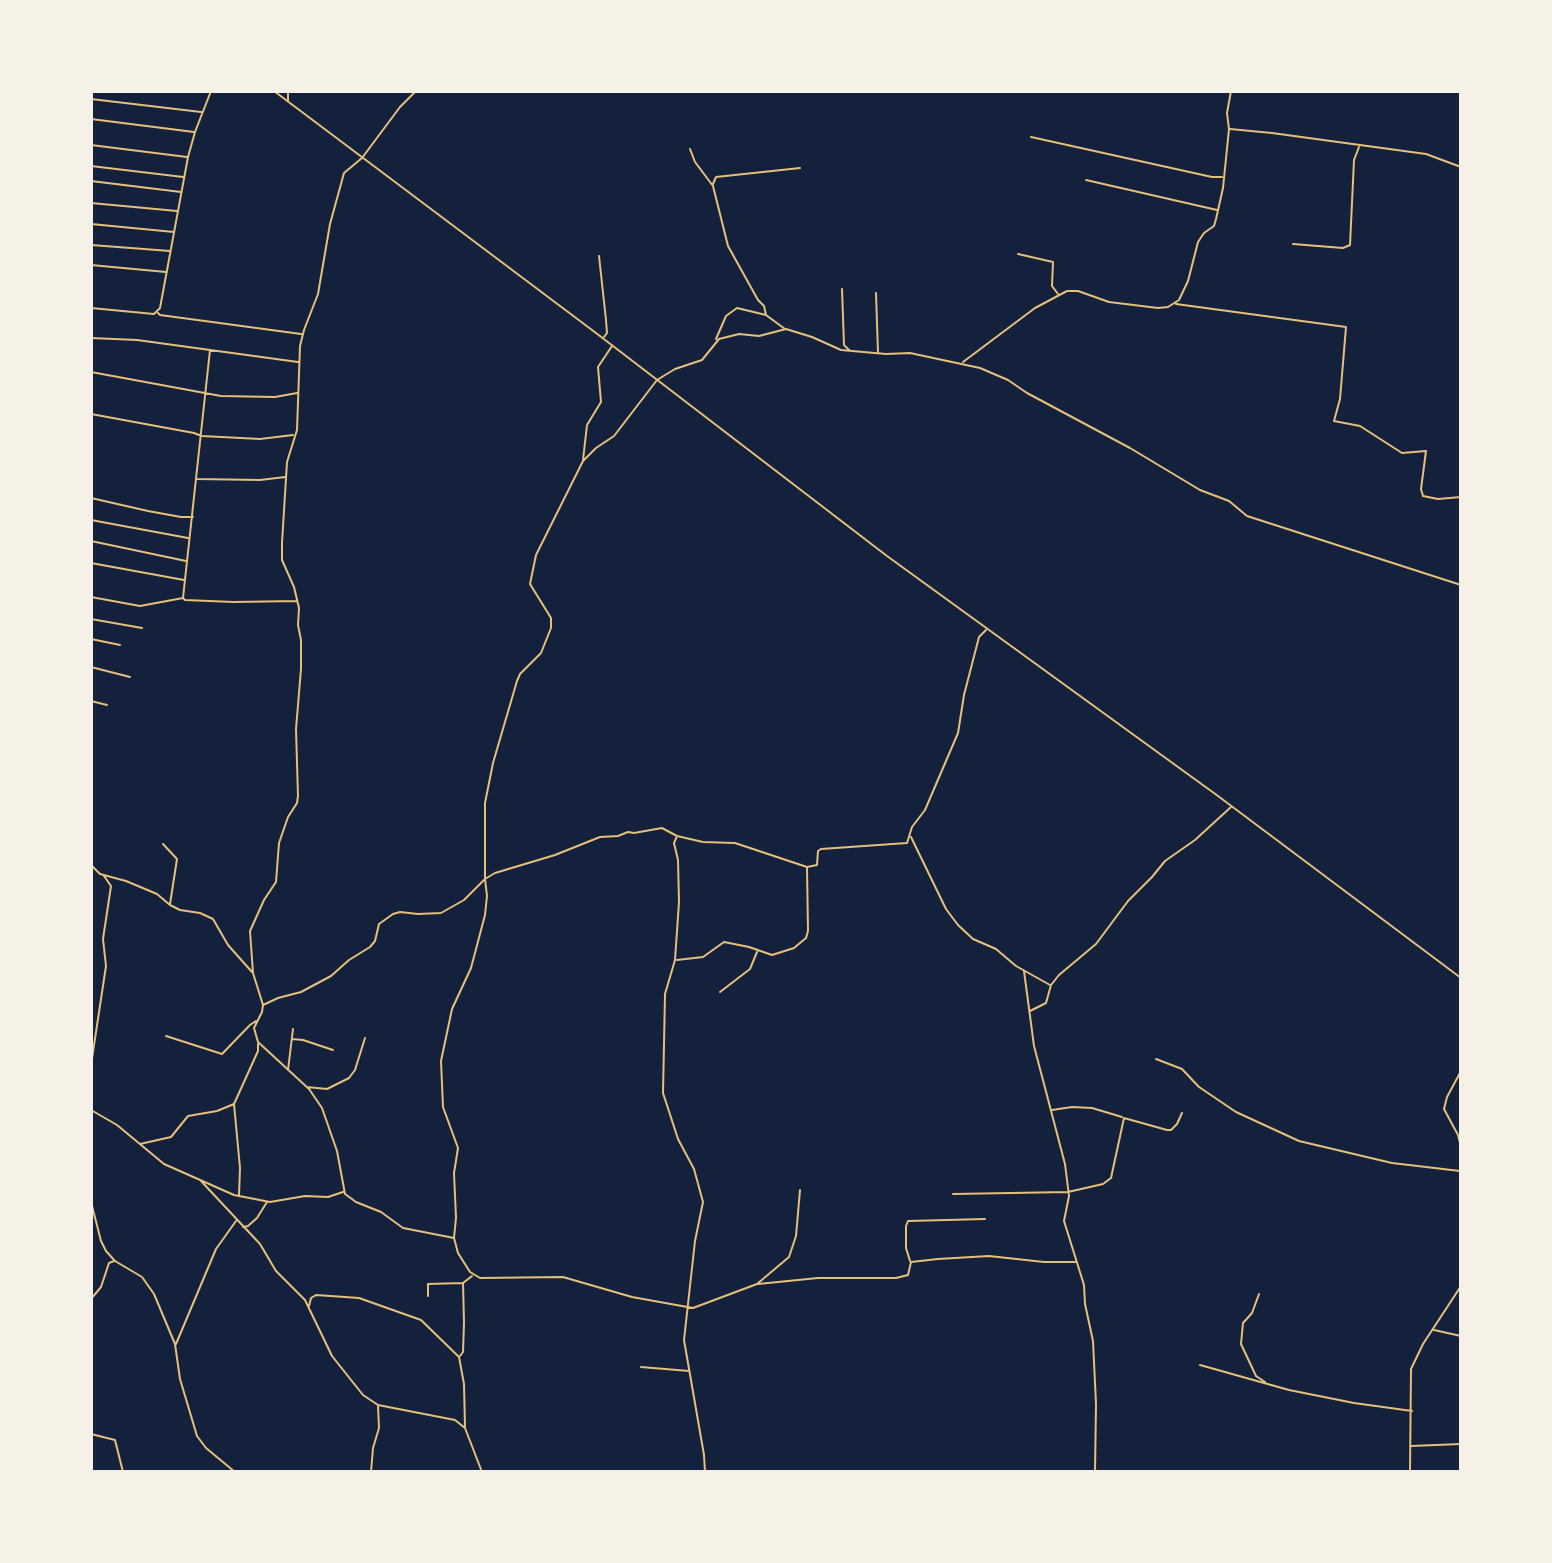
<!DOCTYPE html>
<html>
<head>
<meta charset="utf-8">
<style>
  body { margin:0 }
  #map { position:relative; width:1552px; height:1563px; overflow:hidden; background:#14213d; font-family:"Asap Condensed",sans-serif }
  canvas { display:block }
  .frame { position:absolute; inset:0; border:93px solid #f6f1e7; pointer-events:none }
</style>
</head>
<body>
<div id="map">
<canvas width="1552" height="1563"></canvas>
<div class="frame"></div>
</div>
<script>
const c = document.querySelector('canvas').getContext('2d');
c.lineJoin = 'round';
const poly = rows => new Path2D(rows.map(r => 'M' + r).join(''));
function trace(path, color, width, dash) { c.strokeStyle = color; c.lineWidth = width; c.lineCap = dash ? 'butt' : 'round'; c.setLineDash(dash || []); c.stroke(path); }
const minor = poly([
  [416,91,400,107,362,158,344,173,330,224,318,294,304,330,300,346,297,430,287,462,282,543,282,560,294,587,299,608,298,625,301,640,301,669,296,729,298,796,297,803,288,817,279,843,276,882,264,900,250,931,253,973,263,1005,262,1012,254,1028,258,1042,309,1089,322,1108,337,1151,345,1194,356,1202,381,1212,403,1228,454,1238,458,1253,470,1272,480,1278,563,1277,632,1297,693,1308,757,1284,789,1257,796,1236,800,1190],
  [91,99,201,112],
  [288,101,288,91],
  [91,119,194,132],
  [1230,129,1272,133,1426,154,1461,167],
  [1031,137,1212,177,1222,177],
  [91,145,187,157],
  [690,149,695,162,713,186,728,246,758,300,764,306,766,315],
  [91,166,183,177],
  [1086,180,1217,210],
  [91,181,181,192],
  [713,184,716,177,800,168],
  [91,203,177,211],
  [91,224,174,232],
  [1293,244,1343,248,1350,245,1354,160,1359,147],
  [91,245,170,251],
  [1018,254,1053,262,1052,286,1058,294],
  [599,256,606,320,607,333,604,337],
  [91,265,166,272],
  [842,289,844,345,849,350],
  [876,293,878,353],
  [1176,304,1346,327,1340,399,1334,421,1360,426,1402,453,1426,451,1421,489,1423,496,1438,499,1461,497],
  [91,308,154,314,160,308,188,157,195,132,211,91],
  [158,313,160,315,301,334],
  [91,338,137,340,298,362],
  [716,339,726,316,737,308,766,315,785,329],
  [963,362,1035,308,1067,291,1078,291,1109,302,1158,308,1168,307,1179,300,1188,281,1198,242,1204,233,1214,226,1216,219,1223,188,1229,129,1227,113,1231,91],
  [91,372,221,396,275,397,297,393],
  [91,414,194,433,202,436,260,439,293,435],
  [583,460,587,425,601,402,598,367,612,346],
  [197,479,260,480,285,477],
  [91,498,148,511,181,517,193,517],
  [91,520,188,538],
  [91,541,186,561],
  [91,563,184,580],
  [91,597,140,606,183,598,185,600,233,602,297,601],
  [183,598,210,350],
  [91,619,142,628],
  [91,639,120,645],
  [91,667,130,677],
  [91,701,107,705],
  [677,836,674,843,678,860,679,902,675,960,665,994,663,1093,678,1139,694,1169,703,1202,695,1241,684,1340,704,1455,705,1472],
  [911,837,946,909,958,925,973,939,996,949,1016,966,1050,985],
  [163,844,177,859,170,904],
  [91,865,100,874,126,881,157,894,170,905,180,910,200,913,213,919,228,945,252,972],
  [677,960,703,957,724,942,749,947,772,955,794,948,806,938,808,931,807,868],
  [1024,971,1034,1046,1065,1164,1069,1196,1064,1221,1084,1285,1085,1304,1093,1341,1096,1404,1095,1472],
  [720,992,750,969,757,952],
  [263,1005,278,998,301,992,331,976,349,960,370,947,375,941,379,924,393,914,400,912,418,914,441,913,464,900,485,879,495,873,555,855,600,837,618,836,628,832,634,833,662,828,677,836,703,842,735,843,807,867,817,865,818,851,821,849,907,843,912,827,925,810,958,733,964,695,979,637,986,630],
  [1030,1011,1046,1003,1051,985,1059,975,1096,944,1128,901,1152,877,1165,861,1195,840,1231,807],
  [166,1036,222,1054,250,1025,256,1021],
  [292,1039,303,1040,333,1050],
  [1156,1059,1182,1069,1199,1087,1236,1112,1299,1141,1392,1163,1460,1171],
  [91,1065,106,966,103,939,111,886,104,876],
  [91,1070,91,1084],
  [288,1070,293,1029],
  [1461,1071,1447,1097,1444,1109,1458,1135,1461,1147],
  [307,1087,327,1089,349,1078,355,1070,365,1038],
  [234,1104,240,1168,239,1195],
  [91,1110,117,1125,164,1164,234,1195,270,1202,305,1196,328,1197,343,1192],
  [1052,1110,1072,1107,1092,1108,1122,1117],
  [140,1144,171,1137,188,1116,217,1111,234,1104,258,1051,258,1044],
  [1461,1169,1461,1176],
  [201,1181,260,1244,276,1271,305,1300,332,1356,363,1395,378,1405,455,1420,465,1428,482,1472],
  [953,1194,1068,1192,1103,1184,1111,1178,1124,1118,1167,1130,1171,1130,1177,1124,1182,1113],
  [91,1202,101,1241,106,1251,115,1261,142,1277,154,1294,175,1344,180,1379,197,1436,206,1448,235,1472],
  [243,1227,248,1226,257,1218,267,1202],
  [454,1238,456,1218,454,1173,458,1148,443,1107,441,1061,452,1009,471,968,485,915,487,896,485,879,485,803,493,763,517,681,520,674,541,653,551,628,551,618,530,584,536,555,583,461,596,448,614,436,657,380,675,369,702,360,719,339,739,334,759,336,786,329,812,337,841,350,886,354,910,353,980,368,1008,380,1027,393,1130,448,1200,490,1229,501,1247,516,1461,585],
  [910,1261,906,1248,906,1226,908,1221,985,1219],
  [758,1284,818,1278,896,1278,908,1275,911,1262,938,1259,989,1256,1044,1262,1075,1262],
  [1259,1294,1252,1313,1243,1323,1241,1344,1256,1376,1265,1382],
  [428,1296,428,1284,463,1283],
  [91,1299,101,1287,109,1263,114,1261],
  [309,1306,311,1298,316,1295,359,1298,421,1320,459,1357,464,1384,465,1427],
  [1434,1330,1461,1336],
  [176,1344,216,1249,236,1221],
  [460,1356,463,1352,464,1323,463,1283,472,1276],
  [1200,1365,1289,1390,1354,1403,1412,1411],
  [641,1367,689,1371],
  [91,1434,115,1440,123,1472],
  [1411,1446,1461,1444],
  [371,1472,373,1448,379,1428,378,1406],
  [1410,1472,1411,1369,1423,1344,1461,1286]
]);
const tertiary = poly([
  [274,91,596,333,887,556,1218,796,1461,978]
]);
trace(minor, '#e5c07b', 2);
trace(tertiary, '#e5c07b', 2);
</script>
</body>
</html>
